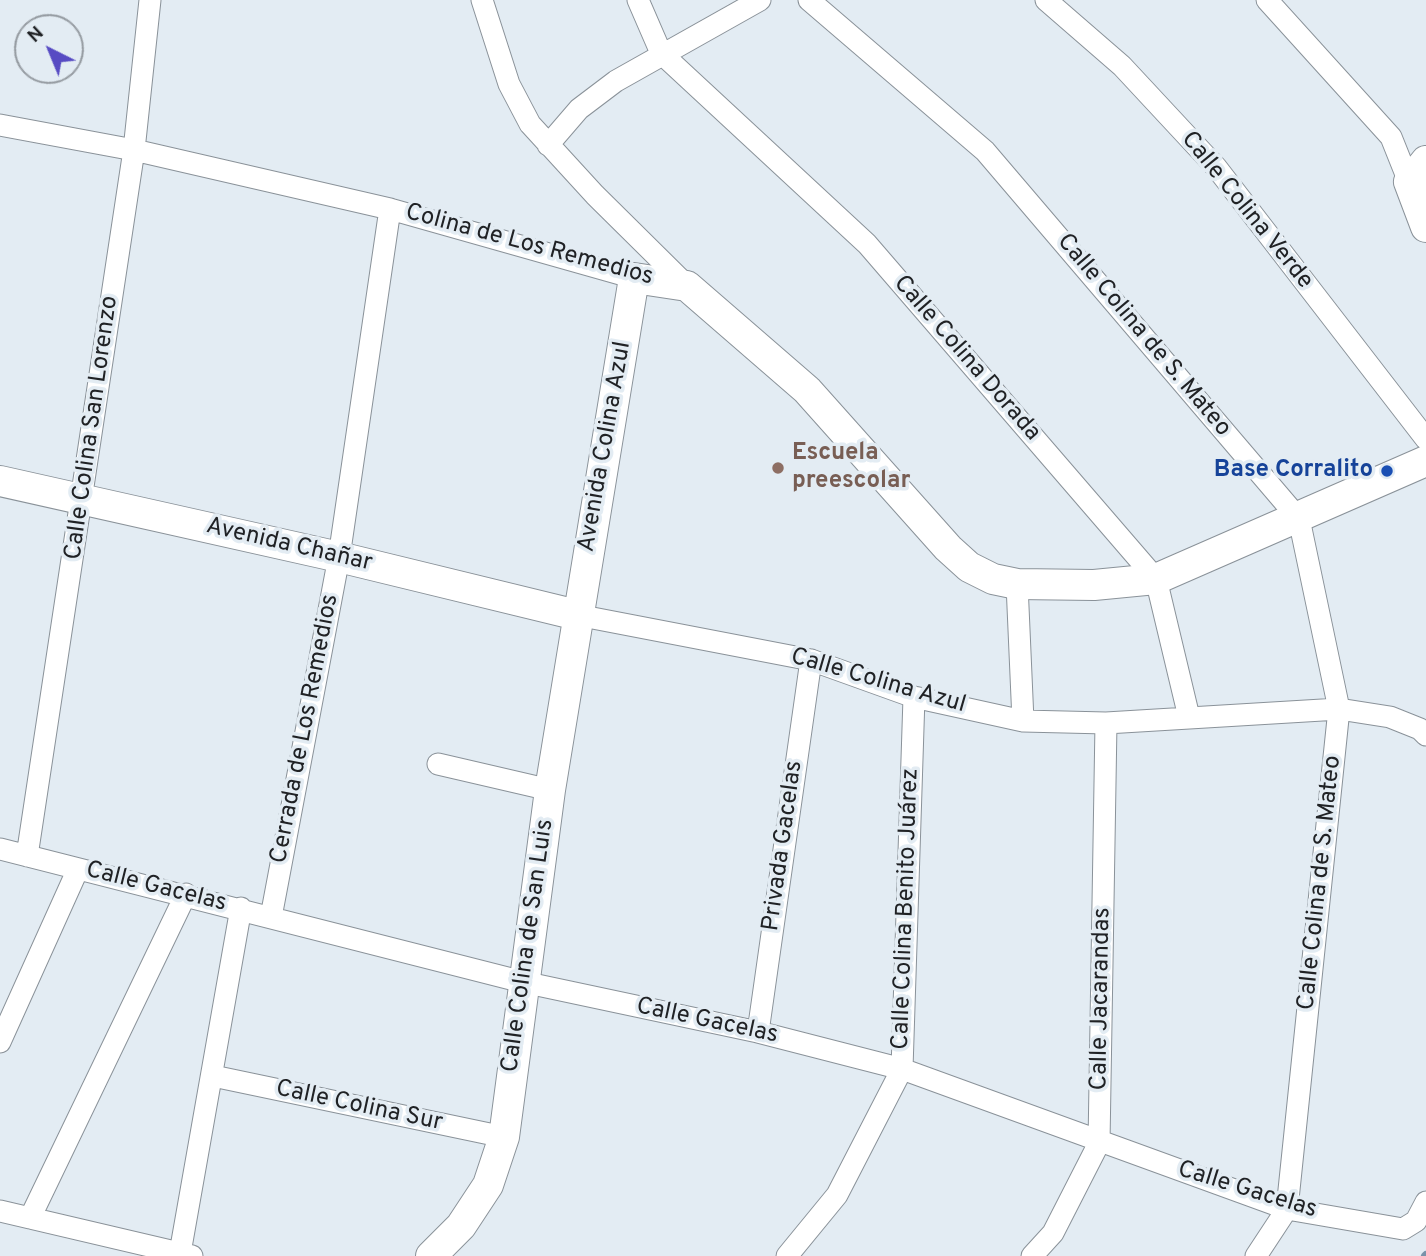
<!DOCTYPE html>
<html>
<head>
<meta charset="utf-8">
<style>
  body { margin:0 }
  #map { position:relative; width:1426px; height:1256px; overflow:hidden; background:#e3ecf3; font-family:Overpass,sans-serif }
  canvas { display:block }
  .north { position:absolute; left:14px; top:14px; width:70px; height:70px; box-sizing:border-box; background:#e3ecf3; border:2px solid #959ba1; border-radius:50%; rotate:317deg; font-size:19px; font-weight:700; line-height:28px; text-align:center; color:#202225 }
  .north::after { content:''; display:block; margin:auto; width:24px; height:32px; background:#574bc3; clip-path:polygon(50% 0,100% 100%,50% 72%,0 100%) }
</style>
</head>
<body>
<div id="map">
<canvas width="1426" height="1256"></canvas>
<div class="north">N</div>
</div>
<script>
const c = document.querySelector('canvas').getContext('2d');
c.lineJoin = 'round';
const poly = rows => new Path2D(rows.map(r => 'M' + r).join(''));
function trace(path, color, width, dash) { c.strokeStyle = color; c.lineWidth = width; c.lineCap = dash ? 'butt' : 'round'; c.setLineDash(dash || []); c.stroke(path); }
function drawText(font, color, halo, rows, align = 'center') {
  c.font = font + ' Overpass,sans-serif'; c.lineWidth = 7; c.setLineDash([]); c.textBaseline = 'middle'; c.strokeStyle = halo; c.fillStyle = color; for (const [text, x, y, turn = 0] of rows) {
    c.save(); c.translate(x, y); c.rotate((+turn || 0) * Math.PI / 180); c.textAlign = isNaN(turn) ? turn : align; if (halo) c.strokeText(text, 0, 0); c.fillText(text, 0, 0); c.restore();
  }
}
const stream = poly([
  [1425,1256,1426,1255]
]);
const street = poly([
  [482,0,509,84,530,124,595,195,687,286],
  [638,0,661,53,867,244,1156,579,1189,717],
  [809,0,985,151,1299,519,1339,709,1287,1209,1256,1256],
  [1046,0,1122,66,1216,167,1426,439],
  [1267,0,1391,137,1409,182],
  [0,125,134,150,390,209,634,278],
  [548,145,579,109,616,81,760,0],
  [1017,584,1023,721],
  [577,615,811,660,914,697,1023,721,1106,723,1339,709,1390,717,1420,729,1426,735],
  [438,764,550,790],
  [0,849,523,982,758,1032,902,1069,1287,1209,1403,1229,1416,1221,1426,1202],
  [27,856,134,150,150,0],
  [271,917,339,557,390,209],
  [758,1032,811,660],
  [0,1042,78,869],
  [213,1076,504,1137],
  [0,1211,192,1256],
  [30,1218,186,894],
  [180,1253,241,908],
  [787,1256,837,1195,902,1069,914,697],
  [1032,1256,1053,1233,1099,1143,1106,723]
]);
const secondary = poly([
  [1426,161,1409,182,1426,227],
  [0,481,339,557,577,615],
  [431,1256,461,1226,488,1185,504,1137,550,790,634,278,687,286,807,390,948,548,969,567,993,579,1017,584,1094,585,1156,579,1426,461]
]);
const markers = [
  [778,468,7,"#8d6e63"],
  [1387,471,7,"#1a4fb4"]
];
const streetNames = [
  ["Calle Colina Verde",1246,211,51],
  ["Colina de Los Remedios",529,246,15],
  ["Calle Colina de S. Mateo",1143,336,50],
  ["Calle Colina Dorada",966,359,49],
  ["Calle Colina San Lorenzo",93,428,-82],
  ["Avenida Colina Azul",606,447,-80],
  ["Avenida Chañar",289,546,13],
  ["Calle Colina Azul",878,682,16],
  ["Cerrada de Los Remedios",306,729,-79],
  ["Privada Gacelas",784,846,-82],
  ["Calle Colina de S. Mateo",1321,883,-84],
  ["Calle Gacelas",156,888,14],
  ["Calle Colina Benito Juárez",907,909,-88],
  ["Calle Colina de San Luis",529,946,-82],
  ["Calle Jacarandas",1102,999,-89],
  ["Calle Gacelas",707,1022,12],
  ["Calle Colina Sur",359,1107,12],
  ["Calle Gacelas",1247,1191,17]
];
const educationNames = [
  ["Escuela",792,454],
  ["preescolar",792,482]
];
const transitNames = [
  ["Base Corralito",1373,471]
];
trace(stream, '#7992a9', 8);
trace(street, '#8a9299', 23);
trace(secondary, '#8a9299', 32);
trace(street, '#fff', 21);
trace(secondary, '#fff', 30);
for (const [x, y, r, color] of markers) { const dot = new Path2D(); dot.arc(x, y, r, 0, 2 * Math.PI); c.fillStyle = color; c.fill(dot); trace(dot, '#e3ecf3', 2.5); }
drawText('24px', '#202225', '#e3ecf3', streetNames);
drawText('bold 24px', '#785e54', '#e3ecf3', educationNames, 'left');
drawText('bold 24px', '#164399', '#e3ecf3', transitNames, 'right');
</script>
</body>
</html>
